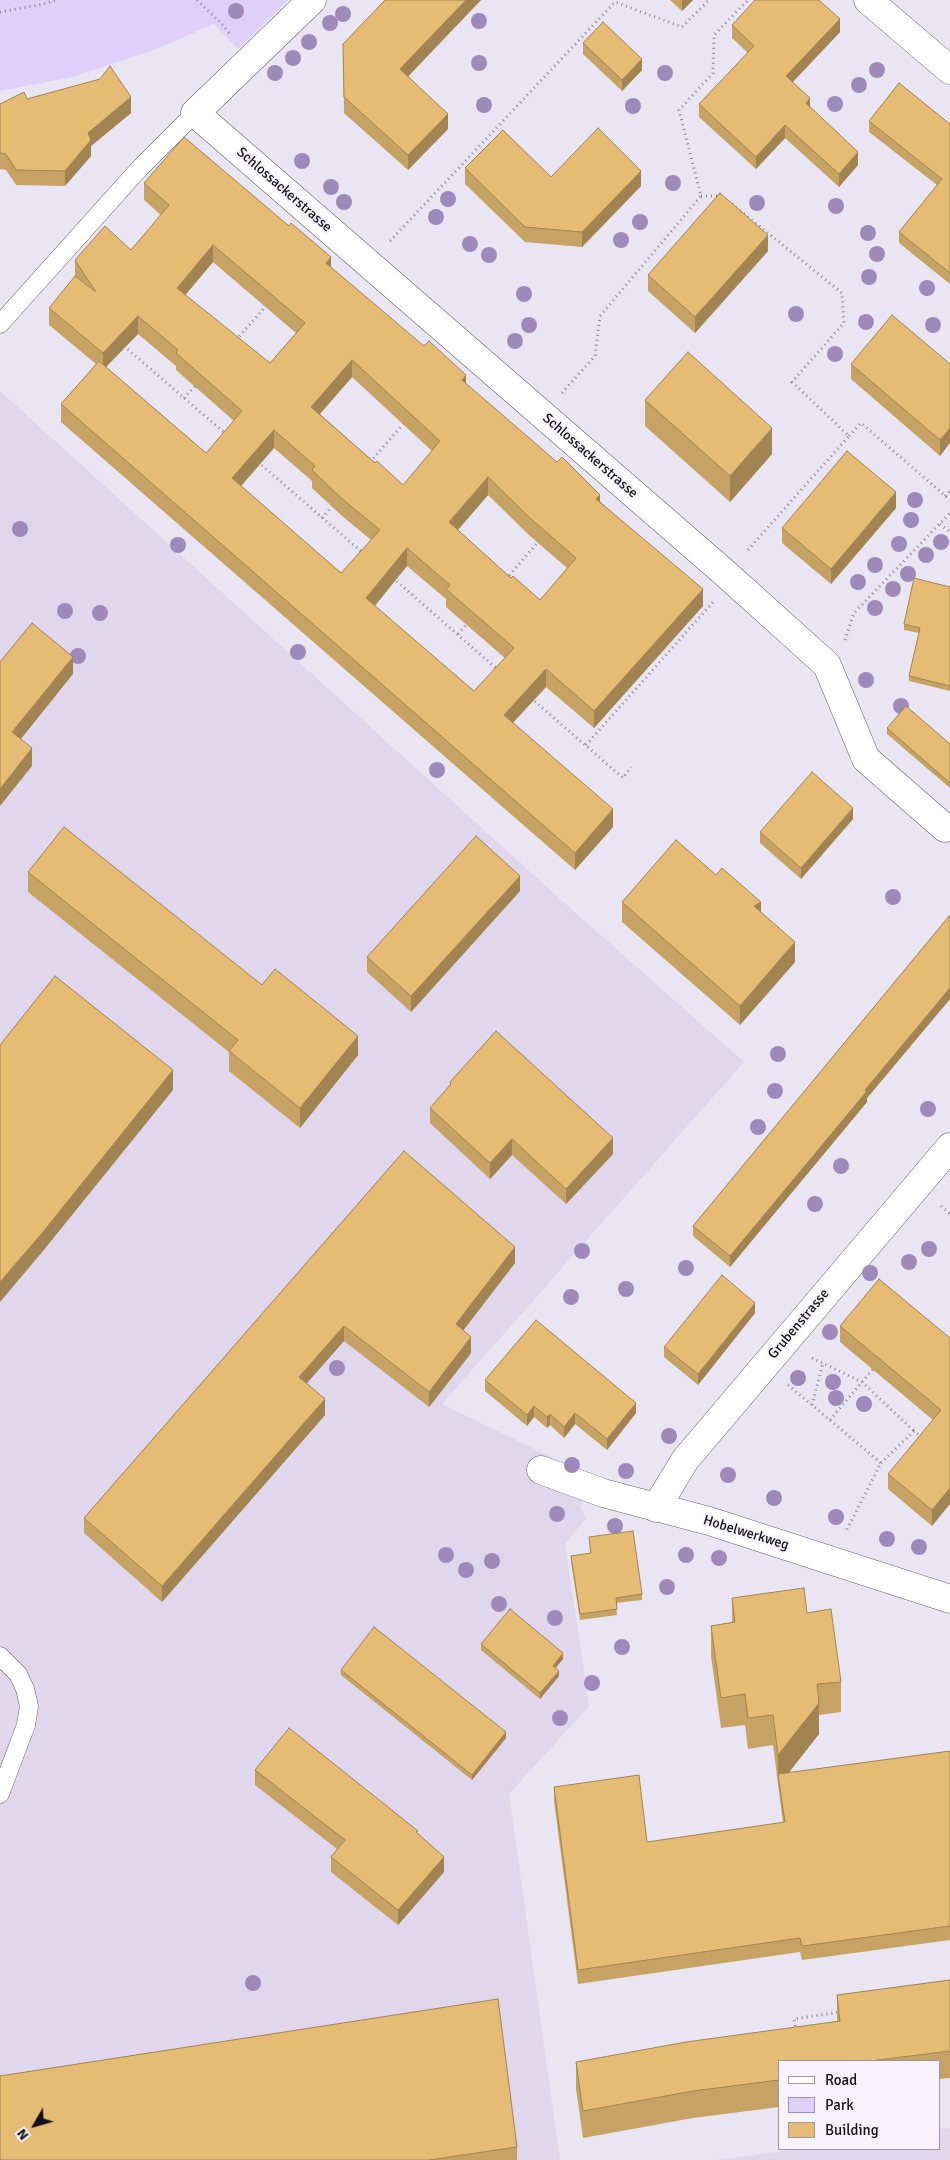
<!DOCTYPE html>
<html>
<head>
<meta charset="utf-8">
<style>
  body { margin:0 }
  #map { position:relative; width:950px; height:2160px; overflow:hidden; background:#eae5f3; font-family:Signika,sans-serif }
  canvas { display:block }
  .legend { position:absolute; left:778px; top:2060px; width:162px; height:90px; box-sizing:border-box; background:#f7f2fe; border:1px solid #9b98a1; margin:0; padding:6px 9px; list-style:none; font-size:15px; color:#121015 }
  .legend li { display:flex; align-items:center; gap:10px; height:25px }
  .legend b { width:25px; border:1px solid #9b98a1 }
  .north { position:absolute; left:10px; top:2100px; width:50px; height:50px; -webkit-text-stroke:4px #f7f2fe; paint-order:stroke; rotate:232deg; font-size:14px; font-weight:700; line-height:20px; text-align:center; color:#121015 }
  .north::after { content:''; display:block; margin:auto; width:18px; height:22px; background:#121015; clip-path:polygon(50% 0,100% 100%,50% 72%,0 100%) }
</style>
</head>
<body>
<div id="map">
<canvas width="950" height="2160"></canvas>
<ul class="legend">
<li><b style="height:6px;background:#fff"></b>Road</li>
<li><b style="height:14px;background:#e0cff8"></b>Park</li>
<li><b style="height:14px;background:#e6bc75"></b>Building</li>
</ul>
<div class="north">N</div>
</div>
<script>
const c = document.querySelector('canvas').getContext('2d');
c.lineJoin = 'round';
function paint(path, color) { c.fillStyle = color; c.fill(path, 'evenodd'); }
const poly = rows => new Path2D(rows.map(r => 'M' + r).join(''));
function trace(path, color, width, dash) { c.strokeStyle = color; c.lineWidth = width; c.lineCap = dash ? 'butt' : 'round'; c.setLineDash(dash || []); c.stroke(path); }
function drawText(font, color, halo, rows, align = 'center') {
  c.font = font + ' Signika,sans-serif'; c.lineWidth = 4; c.setLineDash([]); c.textBaseline = 'middle'; c.strokeStyle = halo; c.fillStyle = color; for (const [text, x, y, turn = 0] of rows) {
    c.save(); c.translate(x, y); c.rotate((+turn || 0) * Math.PI / 180); c.textAlign = isNaN(turn) ? turn : align; if (halo) c.strokeText(text, 0, 0); c.fillText(text, 0, 0); c.restore();
  }
}
const built = poly([
  [0,391,569,907,744,1062,442,1404,592,1477,580,1507,586,1518,565,1544,589,1706,509,1794,560,2160,0,2160],
  [950,2128,950,2160,716,2160,798,2149,939,2149,939,2129]
]);
const green = poly([
  [0,0,288,0,238,49,214,24,157,49,72,77,0,91]
]);
const path = poly([
  [197,0,223,25,231,36],
  [0,12,44,4,56,0],
  [701,196,721,196],
  [732,204,842,293,844,323,792,382,849,436,747,551],
  [390,241,615,2,682,27,709,0],
  [236,340,267,305],
  [124,346,227,435],
  [562,393,595,356,600,316,701,196,679,110,713,73,714,35,748,0],
  [184,398,197,384],
  [849,436,861,423,950,500],
  [258,462,363,553],
  [370,462,405,422],
  [945,496,950,491],
  [322,518,333,505],
  [940,524,950,532],
  [393,578,497,669],
  [506,579,539,541],
  [458,634,469,622],
  [845,640,854,613,950,513],
  [531,698,623,778,631,767],
  [586,745,713,602],
  [941,1206,950,1214],
  [812,1358,862,1382,914,1431],
  [788,1385,881,1463,845,1533],
  [812,1405,823,1363],
  [830,1420,873,1369],
  [881,1463,914,1431,923,1438],
  [796,2031,794,2019,840,2012]
]);
const lane = poly([
  [0,324,139,169,195,113],
  [0,1656,18,1674,25,1689,29,1706,26,1725,0,1794]
]);
const street = poly([
  [312,0,195,113,726,574,827,665,866,759,945,828],
  [868,0,950,70],
  [541,1470,603,1493,709,1521,950,1599],
  [656,1508,685,1460,950,1147]
]);
const trees = [
  [236,11],
  [343,14],
  [479,21],
  [330,23],
  [309,42],
  [293,58],
  [479,63],
  [877,70],
  [275,73],
  [665,73],
  [859,85],
  [835,104],
  [484,105],
  [633,106],
  [302,161],
  [673,183],
  [331,187],
  [448,199],
  [344,202],
  [757,203],
  [836,206],
  [436,217],
  [640,222],
  [868,233],
  [621,240],
  [470,244],
  [877,254],
  [489,255],
  [869,277],
  [927,288],
  [524,294],
  [796,314],
  [866,322],
  [529,325],
  [933,325],
  [515,341],
  [835,354],
  [915,500],
  [911,520],
  [20,529],
  [941,542],
  [899,544],
  [178,545],
  [926,555],
  [875,565],
  [908,574],
  [858,582],
  [893,589],
  [875,608],
  [65,611],
  [100,613],
  [298,652],
  [78,656],
  [866,680],
  [901,706],
  [437,770],
  [893,897],
  [778,1054],
  [775,1091],
  [928,1109],
  [758,1127],
  [841,1166],
  [815,1204],
  [929,1249],
  [582,1251],
  [909,1262],
  [686,1268],
  [870,1273],
  [626,1289],
  [571,1297],
  [830,1332],
  [337,1368],
  [798,1378],
  [833,1382],
  [836,1398],
  [864,1404],
  [669,1436],
  [572,1465],
  [626,1471],
  [728,1475],
  [774,1498],
  [557,1514],
  [836,1517],
  [615,1526],
  [887,1539],
  [919,1547],
  [446,1555],
  [686,1555],
  [719,1558],
  [492,1561],
  [466,1570],
  [667,1587],
  [499,1604],
  [555,1618],
  [622,1647],
  [592,1683],
  [560,1718],
  [253,1983]
];
const wall = poly([
  [481,0,408,76,448,129,408,170,344,113,343,44],
  [670,0,693,0,682,11],
  [732,25,840,32,793,82,810,107,858,165,839,187,785,138,756,169,699,117,699,104,748,53,732,38],
  [583,43,642,70,622,91,583,54],
  [27,99,131,113,91,146,91,156,65,186,16,185,6,170,0,169,0,104],
  [869,121,950,124,950,284,899,243,899,232,937,185,869,132],
  [465,168,551,177,641,186,582,247,525,242,465,184],
  [144,183,331,268,466,384,600,501,703,606,594,728,546,687,513,723,613,827,575,870,61,422,61,404,96,364,49,325,49,308,75,277,75,260,131,250,161,215,144,200],
  [213,262,296,333,270,363,185,295],
  [138,334,176,366,176,370,234,421,206,453,106,367],
  [352,377,432,451,403,485,375,463,320,414],
  [274,448,312,481,312,488,341,515,371,540,341,573,241,486],
  [488,495,530,536,567,568,540,600,511,578,458,530],
  [407,566,446,599,446,607,505,658,474,691,375,606],
  [768,251,695,333,648,291,648,275],
  [851,364,950,364,940,456,851,379],
  [645,400,772,454,730,502,645,426],
  [896,508,831,584,782,543,782,528],
  [950,587,950,691,909,681,909,676,919,633,904,630,904,624],
  [887,728,950,744,950,788,887,734],
  [853,819,801,879,760,843,760,832],
  [28,872,262,985,358,1055,300,1128,229,1071,229,1052,28,892],
  [716,875,761,912,795,962,740,1025,622,922,622,902],
  [520,891,411,1012,367,972,367,957],
  [950,915,950,999,867,1098,867,1102,730,1267,693,1236,693,1226],
  [450,1082,613,1154,566,1204,512,1155,490,1179,430,1123,430,1108,450,1086],
  [404,1151,515,1263,463,1330,471,1353,429,1407,344,1341,307,1383,325,1415,162,1602,84,1533,84,1518],
  [755,1313,698,1385,664,1357,664,1347],
  [840,1326,950,1338,932,1526,888,1489,888,1474,933,1420,840,1342],
  [485,1380,636,1413,607,1450,575,1424,564,1438,550,1425,547,1428,534,1417,527,1426,485,1391],
  [589,1537,642,1594,642,1600,616,1603,617,1615,580,1620,571,1561,571,1556,590,1553],
  [732,1598,807,1613,841,1682,841,1712,819,1715,819,1734,788,1773,950,1751,950,1940,802,1960,800,1952,578,1984,554,1801,554,1787,647,1842,783,1823,773,1745,748,1749,745,1725,721,1728,711,1656,711,1626,732,1622],
  [481,1644,563,1659,555,1668,559,1676,540,1699,481,1650],
  [341,1670,506,1738,472,1780,341,1675],
  [255,1770,418,1834,444,1872,398,1925,331,1872,331,1857,337,1849,255,1785],
  [950,1980,950,2078,939,2079,939,2061,779,2061,779,2107,693,2118,583,2138,576,2089,576,2062,837,2021,837,1995],
  [517,2147,517,2160,0,2160]
]);
const shadedWall = poly([
  [466,0,481,0,400,85,400,69],
  [682,0,693,0,682,11],
  [840,19,840,32,786,89,786,76],
  [642,59,642,70,622,91,622,80],
  [131,97,131,113,91,146,91,156,65,186,65,171,88,133],
  [810,98,810,111,806,103],
  [448,114,448,129,408,170,408,155],
  [785,125,785,138,756,169,756,157],
  [858,152,858,165,839,187,839,174],
  [641,171,641,186,582,247,582,232],
  [768,235,768,251,695,333,695,317],
  [213,245,213,262,177,305,177,288],
  [331,257,331,275,326,263],
  [138,316,138,334,103,370,103,353],
  [352,360,352,377,311,424,311,407],
  [466,375,466,393,462,380],
  [772,428,772,454,730,502,730,476],
  [950,428,950,443,940,456,940,440],
  [274,430,274,448,232,496,232,478],
  [488,477,488,495,449,540,449,522],
  [896,492,896,508,831,584,831,569],
  [600,495,600,512,596,499],
  [407,548,407,566,366,616,366,598],
  [703,589,703,606,594,728,594,711],
  [73,657,73,674,12,750,12,732],
  [546,669,546,687,504,732,504,715],
  [32,748,32,766,0,806,0,789],
  [853,808,853,819,801,879,801,868],
  [613,809,613,827,575,870,575,853],
  [520,876,520,891,411,1012,411,996],
  [761,902,761,922,754,906],
  [795,942,795,962,740,1025,740,1006],
  [950,988,950,999,867,1098,867,1102,730,1267,730,1256,865,1090],
  [358,1036,358,1055,300,1128,300,1108],
  [173,1070,173,1090,43,1251,0,1302,0,1282],
  [613,1138,613,1154,566,1204,566,1189],
  [512,1139,512,1155,490,1179,490,1163],
  [515,1247,515,1263,456,1340,456,1324],
  [755,1303,755,1313,698,1385,698,1374],
  [344,1326,344,1341,299,1392,299,1377],
  [471,1337,471,1353,429,1407,429,1392],
  [325,1399,325,1415,162,1602,162,1586],
  [636,1403,636,1413,607,1450,607,1439],
  [534,1406,534,1417,527,1426,527,1415],
  [575,1413,575,1424,564,1438,564,1427],
  [550,1414,550,1425,547,1428,547,1417],
  [950,1488,950,1504,932,1526,932,1510],
  [563,1653,563,1659,553,1671,553,1666],
  [559,1671,559,1676,540,1699,540,1693],
  [819,1703,819,1734,780,1784,778,1774,778,1786,778,1755],
  [506,1732,506,1738,472,1780,472,1775],
  [444,1857,444,1872,398,1925,398,1910]
]);
const building = poly([
  [385,0,466,0,400,69,448,114,408,155,344,97,343,44,385,0],
  [755,0,819,0,840,19,786,76,810,98,806,103,858,152,839,174,785,125,756,157,699,104,754,46,732,25,755,0],
  [603,22,642,59,622,80,583,43,603,22],
  [110,66,131,97,88,133,91,140,65,171,16,170,6,154,0,153,0,104,24,92,27,99,100,79,110,66],
  [899,83,950,124,950,273,899,232,942,179,869,121,899,83],
  [598,128,641,171,582,232,525,227,465,168,503,130,551,177,598,128],
  [184,137,289,226,291,223,331,257,326,263,424,346,429,341,466,375,462,380,557,462,562,457,600,495,596,499,703,589,594,711,546,669,504,715,613,809,575,853,61,404,99,361,206,453,242,411,176,353,178,350,138,316,103,353,49,308,75,276,96,292,75,260,105,226,131,250,169,205,144,183,184,137],
  [213,245,305,323,270,363,177,288,213,245],
  [352,360,440,441,403,485,377,461,375,463,311,407,352,360],
  [274,430,315,466,312,470,341,498,380,530,341,573,232,478,274,430],
  [488,477,530,518,576,558,540,600,513,576,511,578,449,522,488,477],
  [407,548,450,585,446,589,514,648,474,691,366,598,407,548],
  [720,193,768,235,695,317,648,275,720,193],
  [892,315,950,364,950,428,940,440,851,364,892,315],
  [688,352,772,428,730,476,645,400,688,352],
  [847,451,896,492,831,569,782,528,847,451],
  [914,578,950,587,950,686,909,676,920,628,904,624,914,578],
  [32,623,73,657,12,732,32,748,0,789,0,662,32,623],
  [906,706,950,744,950,783,887,728,906,706],
  [812,772,853,808,801,868,760,832,812,772],
  [64,827,262,985,275,969,358,1036,300,1108,229,1051,238,1040,28,872,64,827],
  [476,836,520,876,411,996,367,957,476,836],
  [676,840,716,875,722,868,761,902,754,906,795,942,740,1006,622,902,676,840],
  [950,915,950,988,865,1090,867,1091,730,1256,693,1226,950,915],
  [55,976,173,1070,43,1232,0,1282,0,1045,55,976],
  [496,1031,613,1138,566,1189,512,1139,490,1163,430,1108,451,1084,450,1082,496,1031],
  [404,1151,515,1247,456,1324,471,1337,429,1392,344,1326,299,1377,325,1399,162,1586,84,1518,404,1151],
  [722,1275,755,1303,698,1374,664,1347,722,1275],
  [879,1279,950,1338,950,1488,932,1510,888,1474,941,1410,840,1326,879,1279],
  [536,1320,636,1403,607,1439,575,1413,564,1427,550,1414,547,1417,534,1406,527,1415,485,1380,536,1320],
  [633,1531,642,1594,616,1598,617,1609,580,1614,571,1556,591,1553,589,1537,633,1531],
  [804,1588,807,1613,831,1609,841,1682,817,1684,819,1703,778,1755,773,1715,748,1718,745,1694,721,1698,711,1626,735,1622,732,1598,804,1588],
  [510,1609,563,1653,553,1666,559,1671,540,1693,481,1644,510,1609],
  [374,1627,506,1732,472,1775,341,1670,374,1627],
  [289,1728,418,1831,416,1832,444,1857,398,1910,331,1857,345,1840,255,1770,289,1728],
  [950,1751,950,1926,802,1946,800,1938,578,1970,554,1787,639,1775,647,1842,785,1822,778,1774,950,1751],
  [950,1980,950,2051,870,2061,779,2061,779,2080,693,2091,583,2111,576,2062,686,2042,840,2021,837,1995,950,1980],
  [498,1999,517,2147,429,2160,0,2160,0,2076,498,1999]
]);
const streetNames = [
  ["Schlossackerstrasse",284,190,41],
  ["Schlossackerstrasse",590,456,41],
  ["Grubenstrasse",799,1324,-50],
  ["Hobelwerkweg",746,1533,17]
];
paint(built, '#e0d7ec');
paint(green, '#e0cff8');
trace(lane, '#65606c', 19);
trace(street, '#65606c', 29);
trace(path, '#8b8791', 3, [1, 4]);
trace(lane, '#fff', 18);
trace(street, '#fff', 28);
c.fillStyle = '#9f88ba';
for (const [x, y] of trees) { c.beginPath(); c.arc(x, y, 8, 0, 2 * Math.PI); c.fill(); }
paint(wall, '#c6a265');
paint(shadedWall, '#a18452');
paint(building, '#e6bc75');
trace(building, '#a18452', 1);
drawText('14px', '#121015', '#f7f2fe', streetNames);
</script>
</body>
</html>
